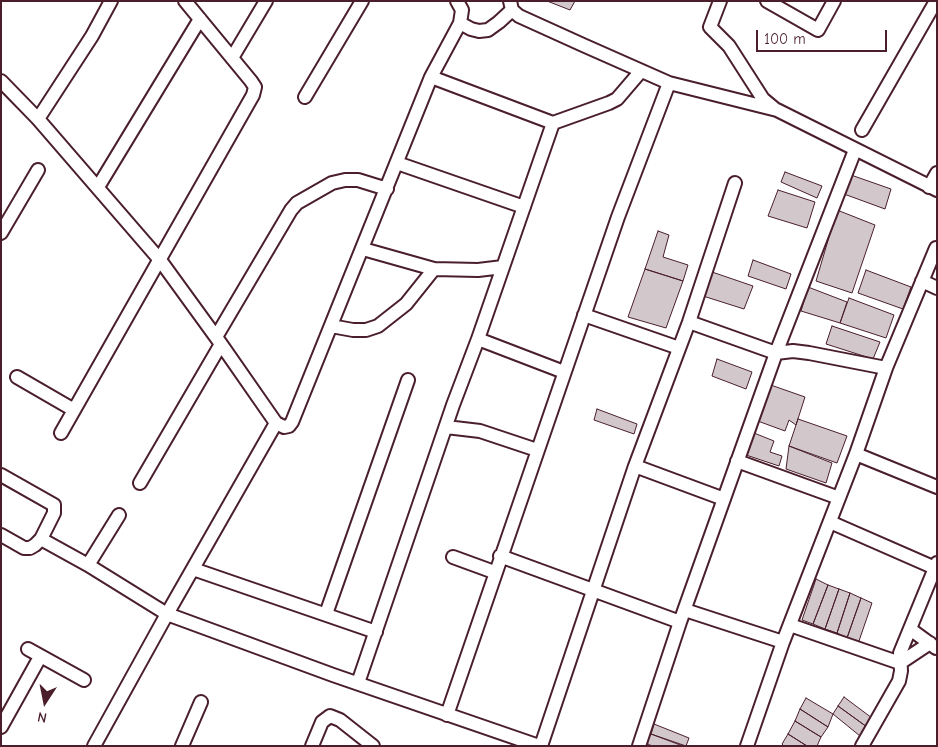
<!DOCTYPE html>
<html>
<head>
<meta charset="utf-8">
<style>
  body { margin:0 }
  #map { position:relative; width:938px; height:747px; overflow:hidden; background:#fff; font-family:"Comic Neue",sans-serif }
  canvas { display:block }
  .frame { position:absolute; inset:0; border:2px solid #4a1f2b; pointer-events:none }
  .north { position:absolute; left:20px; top:677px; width:50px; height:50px; -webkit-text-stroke:4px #fff; paint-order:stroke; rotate:191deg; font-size:14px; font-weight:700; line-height:20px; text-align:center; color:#4a1f2b }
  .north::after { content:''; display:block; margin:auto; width:18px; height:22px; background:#4a1f2b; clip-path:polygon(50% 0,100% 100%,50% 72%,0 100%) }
  .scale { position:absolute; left:756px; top:30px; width:131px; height:22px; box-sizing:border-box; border:2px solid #4a1f2b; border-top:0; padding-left:6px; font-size:15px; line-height:18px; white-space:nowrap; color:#4a1f2b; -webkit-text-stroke:4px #fff; paint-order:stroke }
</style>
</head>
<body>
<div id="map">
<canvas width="938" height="747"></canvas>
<div class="frame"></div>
<div class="north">N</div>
<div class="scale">100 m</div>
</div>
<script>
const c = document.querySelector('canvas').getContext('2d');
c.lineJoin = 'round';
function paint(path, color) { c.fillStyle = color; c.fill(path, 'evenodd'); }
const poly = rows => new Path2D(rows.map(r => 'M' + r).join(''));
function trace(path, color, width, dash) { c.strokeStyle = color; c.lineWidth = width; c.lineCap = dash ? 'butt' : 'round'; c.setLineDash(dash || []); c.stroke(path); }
const building = poly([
  [547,1,575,1,570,10,547,1],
  [785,172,822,186,817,198,781,182,785,172],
  [851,175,891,189,885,209,844,194,851,175],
  [778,190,815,202,807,228,768,216,778,190],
  [837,210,875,225,852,293,816,281,837,210],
  [658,231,669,235,663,257,688,265,683,281,645,269,658,231],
  [753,260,791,274,786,289,748,276,753,260],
  [645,269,683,281,666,328,628,317,645,269],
  [866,270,911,287,903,309,858,293,866,270],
  [712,272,753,286,744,309,703,296,712,272],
  [808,287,847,302,840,323,801,311,808,287],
  [849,298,894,315,886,338,840,323,849,298],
  [832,326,880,342,873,359,826,344,832,326],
  [717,359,752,372,746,389,712,376,717,359],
  [765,383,805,397,796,425,789,420,785,431,755,420,765,383],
  [597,409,637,424,634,434,594,420,597,409],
  [798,419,847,436,837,463,789,446,798,419],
  [749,431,774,441,770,452,782,456,779,466,743,454,749,431],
  [789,446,832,463,826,483,786,469,789,446],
  [816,579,828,585,813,624,802,620,816,579],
  [828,585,839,589,825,629,813,624,828,585],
  [839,589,850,593,837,633,825,629,839,589],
  [850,593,861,598,847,638,837,633,850,593],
  [861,598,872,603,859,641,847,638,861,598],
  [844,697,872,718,867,727,838,706,844,697],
  [806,698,833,714,828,727,800,709,806,698],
  [838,706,867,727,860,736,833,714,838,706],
  [800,709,828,727,821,737,795,721,800,709],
  [795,721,821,737,817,746,807,746,788,734,795,721],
  [654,724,689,738,686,746,651,734,654,724],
  [651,734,683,746,652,746,646,743,651,734],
  [788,734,807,746,784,746,782,744,788,734]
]);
const minor = poly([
  [510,1,512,10,519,16,583,45,669,83,777,110,937,190],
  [720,1,710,27,729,46,763,99,775,109],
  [767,1,818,30,834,1],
  [460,23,471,29,479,31,488,30,499,22,512,10],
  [232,58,266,1],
  [431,77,553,123],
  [1,81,38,119,160,260,221,344,276,423,284,427,289,426,292,422,431,77,460,23,462,10,457,1],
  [305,97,362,1],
  [38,119,92,36,111,1],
  [862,130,936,1],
  [397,163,524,207],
  [98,187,200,19],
  [929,187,937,173],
  [1,233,38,170],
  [363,249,434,269,478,270,503,267],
  [922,281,937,288],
  [584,315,679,348],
  [689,322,776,353,793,351,809,353,886,368],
  [331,326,353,330,366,330,378,326,406,304,434,269],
  [216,337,291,210,297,203,332,183,345,180,358,180,387,189],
  [478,339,553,123,609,103,617,99,641,71],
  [17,377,74,410],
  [446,427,480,431,537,450],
  [61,433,253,95,255,87,251,81,185,1],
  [856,454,937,487],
  [737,461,839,498],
  [635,466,724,499],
  [1,475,54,505,54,513,41,539,88,565,167,614,276,423],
  [140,483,221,344],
  [830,522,935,568],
  [1,535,24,548,30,548,35,545,41,539],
  [500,556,680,622],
  [453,557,494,572],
  [88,565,119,515],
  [193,569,376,632],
  [685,610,783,642],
  [326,614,408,380],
  [790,625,900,663,930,643],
  [910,629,936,648],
  [28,649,84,680],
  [358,683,453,405,478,339,564,372],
  [447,715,618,217,669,83],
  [1,727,40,657],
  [94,746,167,614,333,675,539,746],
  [182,746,201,702],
  [312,746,322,722,330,716,340,720,373,746],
  [541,746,635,466,689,322,735,183],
  [639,746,680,622,776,353,855,150],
  [747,746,783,642,856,454,886,368,936,248],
  [862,746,899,681,901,671,900,653,937,563]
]);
paint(building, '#d2c7cb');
trace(building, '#4a1f2b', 1);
trace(minor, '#4a1f2b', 16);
trace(minor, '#fff', 12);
</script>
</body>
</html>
